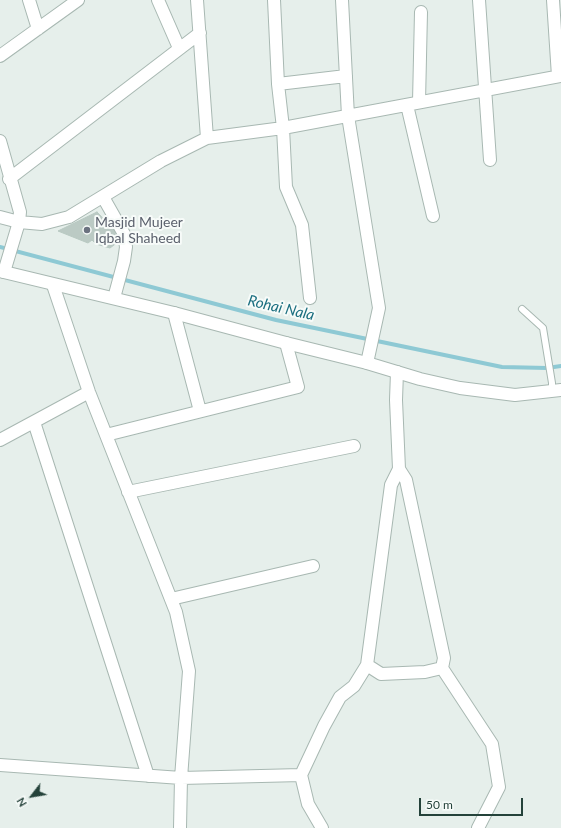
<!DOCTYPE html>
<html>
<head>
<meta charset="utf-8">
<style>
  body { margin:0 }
  #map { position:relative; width:561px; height:828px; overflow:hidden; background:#e6efeb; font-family:Lato,sans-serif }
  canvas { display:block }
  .north { position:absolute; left:12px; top:776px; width:40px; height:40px; -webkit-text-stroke:3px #f7fbf9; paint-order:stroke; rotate:239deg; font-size:11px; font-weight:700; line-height:16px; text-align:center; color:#24423a }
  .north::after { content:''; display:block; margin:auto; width:14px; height:18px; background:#24423a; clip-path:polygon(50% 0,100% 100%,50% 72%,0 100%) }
  .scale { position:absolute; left:419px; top:798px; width:104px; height:18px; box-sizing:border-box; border:2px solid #24423a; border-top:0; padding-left:5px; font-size:12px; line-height:14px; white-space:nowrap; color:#24423a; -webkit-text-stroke:3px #f7fbf9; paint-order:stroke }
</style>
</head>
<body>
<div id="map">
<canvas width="561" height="828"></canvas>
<div class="north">N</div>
<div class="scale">50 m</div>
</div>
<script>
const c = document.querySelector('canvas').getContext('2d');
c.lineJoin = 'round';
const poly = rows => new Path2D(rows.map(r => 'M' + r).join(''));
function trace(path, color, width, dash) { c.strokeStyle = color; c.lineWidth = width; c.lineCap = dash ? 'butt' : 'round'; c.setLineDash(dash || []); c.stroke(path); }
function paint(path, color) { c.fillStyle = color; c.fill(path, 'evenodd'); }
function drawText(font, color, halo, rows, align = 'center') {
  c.font = font + ' Lato,sans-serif'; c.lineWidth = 4; c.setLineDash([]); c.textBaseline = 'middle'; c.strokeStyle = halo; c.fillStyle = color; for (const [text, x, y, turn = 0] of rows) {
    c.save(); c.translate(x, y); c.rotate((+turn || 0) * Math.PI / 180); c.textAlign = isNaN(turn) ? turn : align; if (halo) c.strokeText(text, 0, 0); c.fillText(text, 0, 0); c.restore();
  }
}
const stream = poly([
  [0,247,276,320,502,367,547,368,561,366]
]);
const building = poly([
  [97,212,114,230,118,242,110,248,96,244,92,240,88,243,58,231,97,212]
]);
const service = poly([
  [522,309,543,328,552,383,552,392]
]);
const minor = poly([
  [29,0,38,29],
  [158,0,179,48],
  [197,0,207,138],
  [274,0,278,84,283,128,286,187,302,225,310,298],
  [342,0,348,116,379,308,367,363],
  [479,0,490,160],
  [553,0,558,76],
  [0,56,78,0],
  [278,84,346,76],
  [419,102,421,12],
  [407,105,433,216],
  [0,141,20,212,19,222,4,272],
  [9,179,200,33],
  [103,197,124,234,126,247,124,261,114,298],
  [0,217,19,222,42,224,69,217,161,161,207,138,283,128,561,76],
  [53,285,89,392,176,612,189,671,181,778,180,828],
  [174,313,200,411],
  [34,422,148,776],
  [106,435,298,387,286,343],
  [0,440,89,392],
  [128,492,354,446],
  [171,599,313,566],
  [367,665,381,674,425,672,442,668,444,658,406,480,399,469],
  [442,668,492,744,499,787,478,828],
  [0,765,181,778,301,775],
  [322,828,308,804,301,775,324,726,340,697,354,686,367,665,391,485,399,469,396,400,397,372]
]);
const tertiary = poly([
  [0,271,174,313,286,343,367,363,420,379,460,388,515,395,561,390]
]);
const markers = [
  [87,230,4,"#6b7280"]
];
const worshipNames = [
  ["Masjid Mujeer",95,222],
  ["Iqbal Shaheed",95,238]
];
const waterNames = [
  ["Rohai Nala",281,308,13]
];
trace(stream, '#8ec9d4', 4);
paint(building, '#bbcac4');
trace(building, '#b8c9c2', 1);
trace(service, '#a8b8b2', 8);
trace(minor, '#a8b8b2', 14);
trace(tertiary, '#a8b8b2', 14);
trace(service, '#fff', 6);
trace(minor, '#fff', 12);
trace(tertiary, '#fff', 12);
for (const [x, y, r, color] of markers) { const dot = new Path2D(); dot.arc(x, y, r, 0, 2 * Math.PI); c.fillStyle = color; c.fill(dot); trace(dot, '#f7fbf9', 1.5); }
drawText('14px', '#5b616d', '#f7fbf9', worshipNames, 'left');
drawText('italic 15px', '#1c6f80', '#f7fbf9', waterNames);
</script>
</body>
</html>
